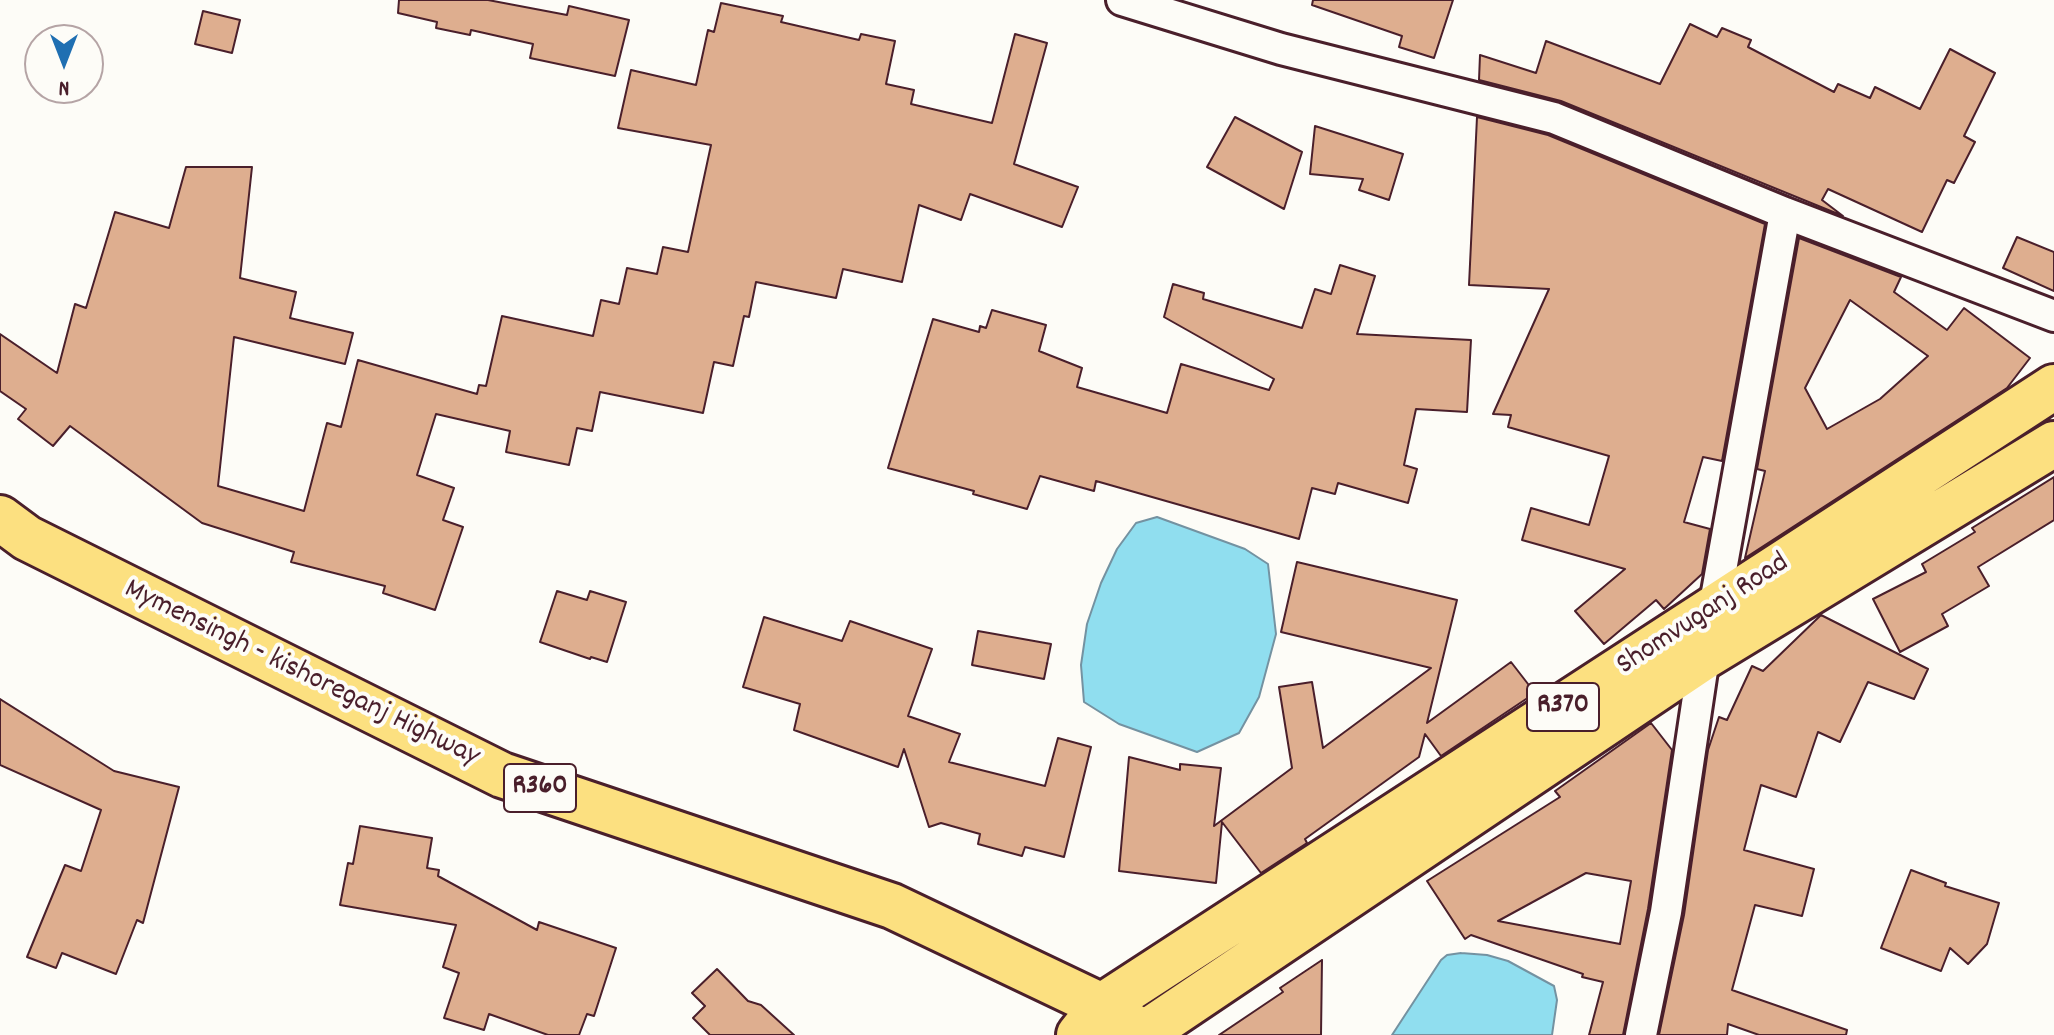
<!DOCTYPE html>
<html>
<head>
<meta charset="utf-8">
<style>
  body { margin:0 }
  #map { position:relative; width:2054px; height:1035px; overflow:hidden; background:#fdfcf7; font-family:Dekko,sans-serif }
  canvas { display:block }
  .north { position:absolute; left:24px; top:24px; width:80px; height:80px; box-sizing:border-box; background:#fdfcf7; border:2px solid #b5a4a5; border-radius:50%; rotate:180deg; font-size:22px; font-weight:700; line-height:32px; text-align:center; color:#4a1f2b }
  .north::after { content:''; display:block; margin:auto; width:28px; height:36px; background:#1f6fb2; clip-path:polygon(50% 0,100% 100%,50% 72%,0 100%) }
</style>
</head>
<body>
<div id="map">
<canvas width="2054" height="1035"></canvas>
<div class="north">N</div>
</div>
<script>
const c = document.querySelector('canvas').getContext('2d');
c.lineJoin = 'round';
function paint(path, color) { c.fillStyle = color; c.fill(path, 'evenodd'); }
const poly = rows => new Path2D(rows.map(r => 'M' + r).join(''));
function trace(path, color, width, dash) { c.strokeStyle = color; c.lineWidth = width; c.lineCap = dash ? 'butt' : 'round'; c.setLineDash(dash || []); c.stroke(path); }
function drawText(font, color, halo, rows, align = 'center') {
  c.font = font + ' Dekko,sans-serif'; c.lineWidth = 8; c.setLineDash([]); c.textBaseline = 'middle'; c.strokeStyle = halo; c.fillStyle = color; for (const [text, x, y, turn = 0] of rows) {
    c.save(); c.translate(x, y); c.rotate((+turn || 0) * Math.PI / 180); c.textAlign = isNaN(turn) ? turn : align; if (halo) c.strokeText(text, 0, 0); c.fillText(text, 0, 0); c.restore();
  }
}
const water = poly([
  [1157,517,1245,549,1268,564,1276,634,1259,697,1239,733,1197,752,1119,724,1084,702,1081,665,1087,624,1101,583,1117,549,1136,523,1157,517],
  [1461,953,1487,955,1508,961,1554,986,1557,1000,1552,1035,1392,1035,1441,960,1447,955,1461,953]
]);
const building = poly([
  [399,0,488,0,567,15,569,6,629,20,615,76,530,58,533,44,471,30,470,35,436,28,437,22,398,13,399,0],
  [1313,0,1453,0,1434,58,1399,47,1402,36,1312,5,1313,0],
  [721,3,783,16,781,22,859,40,861,34,895,41,886,84,914,90,911,104,992,123,1015,34,1047,43,1014,164,1078,187,1062,227,970,194,961,220,919,205,902,282,843,269,836,298,756,282,749,317,744,316,733,366,714,362,703,413,600,392,592,431,577,428,569,465,506,452,510,431,436,414,417,475,454,488,443,520,463,527,435,610,383,593,385,586,291,562,294,552,202,523,70,426,53,446,18,419,26,409,0,391,0,334,57,373,75,304,86,308,115,212,169,228,186,167,252,167,240,278,296,292,290,318,353,333,345,364,234,337,218,486,304,511,327,423,341,427,358,360,477,394,479,385,486,386,502,316,593,336,601,300,619,304,627,268,657,274,663,247,688,252,711,145,618,128,631,70,696,85,708,30,714,32,721,3],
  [203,11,240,20,232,53,195,44,203,11],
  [1690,24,1717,37,1722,28,1751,40,1748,47,1834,92,1838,84,1870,98,1875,87,1920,109,1950,49,1995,73,1964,136,1975,142,1954,183,1947,180,1922,232,1828,189,1822,200,1843,216,1561,101,1479,80,1480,55,1536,73,1546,41,1660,84,1690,24],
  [1235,117,1302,152,1284,209,1207,167,1235,117],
  [1477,117,1548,135,1765,224,1722,461,1703,457,1684,522,1710,529,1702,574,1664,609,1656,600,1604,644,1575,611,1625,569,1522,540,1531,508,1589,525,1609,456,1508,427,1511,415,1493,414,1549,289,1469,285,1477,117],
  [1315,126,1403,154,1389,200,1359,190,1363,179,1310,174,1315,126],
  [2017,237,2054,252,2054,291,2003,268,2017,237],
  [1799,238,1901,277,1894,292,1947,330,1964,308,2030,358,2007,388,1745,558,1765,471,1757,469,1799,238],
  [1850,300,1928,356,1880,399,1827,429,1805,388,1850,300],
  [1340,265,1375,276,1357,334,1471,340,1467,412,1416,409,1404,465,1417,469,1408,503,1338,483,1335,494,1312,488,1299,539,1096,481,1094,491,1040,476,1027,509,973,494,974,491,888,468,933,319,979,332,980,326,986,328,992,310,1046,325,1039,351,1082,368,1077,387,1167,413,1181,364,1269,390,1274,379,1164,317,1173,284,1204,293,1203,299,1302,328,1315,289,1331,294,1340,265],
  [2054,477,2054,520,1978,567,1989,586,1942,614,1948,626,1900,652,1873,599,1926,572,1922,564,1975,532,1972,528,2054,477],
  [1297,562,1457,600,1427,723,1511,662,1535,693,1441,756,1425,734,1419,757,1305,839,1307,843,1261,873,1222,822,1216,883,1119,871,1129,757,1180,770,1180,764,1221,768,1214,826,1292,768,1279,687,1312,682,1323,748,1431,668,1281,632,1297,562],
  [557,591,587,600,590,591,626,602,607,662,591,657,590,659,540,642,557,591],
  [1821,615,1928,669,1914,699,1868,682,1840,742,1818,732,1796,797,1761,785,1744,850,1814,869,1802,916,1755,905,1732,990,1847,1030,1846,1035,1759,1035,1728,1024,1727,1035,1659,1035,1684,915,1708,750,1719,717,1727,720,1752,666,1763,671,1821,615],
  [764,617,842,641,850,621,932,649,908,716,960,734,949,762,1045,786,1058,738,1091,747,1064,857,1025,847,1022,856,978,844,980,834,941,823,929,827,904,749,898,767,794,730,800,704,743,687,764,617],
  [978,631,1051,644,1044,679,972,665,978,631],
  [0,699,114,771,179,787,143,923,137,920,116,974,62,953,56,968,27,957,65,865,81,871,101,810,0,765,0,699],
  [1651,723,1672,750,1648,909,1623,1035,1589,1035,1603,982,1582,977,1583,974,1471,935,1465,939,1427,881,1560,797,1555,791,1651,723],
  [1586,873,1631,881,1620,944,1498,921,1586,873],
  [360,826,432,838,427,868,439,870,438,876,537,930,539,922,616,948,594,1016,587,1014,579,1035,548,1035,489,1014,484,1030,444,1018,459,973,443,967,456,925,340,905,348,863,353,864,360,826],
  [1911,870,1946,883,1945,886,1999,903,1987,944,1968,964,1950,948,1941,971,1881,948,1911,870],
  [1322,960,1321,1035,1219,1035,1283,992,1280,988,1322,960],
  [717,969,748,1001,761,1005,794,1035,710,1035,693,1018,705,1006,692,993,717,969]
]);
const minor = poly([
  [1122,0,1281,49,1554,118,1785,213,2054,316],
  [1714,609,1785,213],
  [1641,1035,1666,912,1704,657]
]);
const primary = poly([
  [0,518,27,538,502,775,892,906,1102,1006,1143,1033],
  [1079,1035,1102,1006,2054,387],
  [1142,1035,1704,657,2054,444]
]);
const shields = [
  [1563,707,72],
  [540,788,72]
];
const shieldNames = [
  ["R370",1563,707],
  ["R360",540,788]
];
const streetNames = [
  ["Shomvuganj Road",1704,616,-33],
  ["Mymensingh - kishoreganj Highway",301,675,26]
];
paint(water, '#90deef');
trace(water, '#7492a1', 2);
paint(building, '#deae8f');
trace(building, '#4a1f2b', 2);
trace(minor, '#4a1f2b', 36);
trace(primary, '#4a1f2b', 50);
trace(minor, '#fdfcf7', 30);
trace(primary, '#fce080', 44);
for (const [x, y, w] of shields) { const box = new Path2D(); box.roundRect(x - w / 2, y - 24, w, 48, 6); c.fillStyle = '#fdfcf7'; c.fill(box); trace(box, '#4a1f2b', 2); }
drawText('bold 28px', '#4a1f2b', null, shieldNames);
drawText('30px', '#4a1f2b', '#fdfcf7', streetNames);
</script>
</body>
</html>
